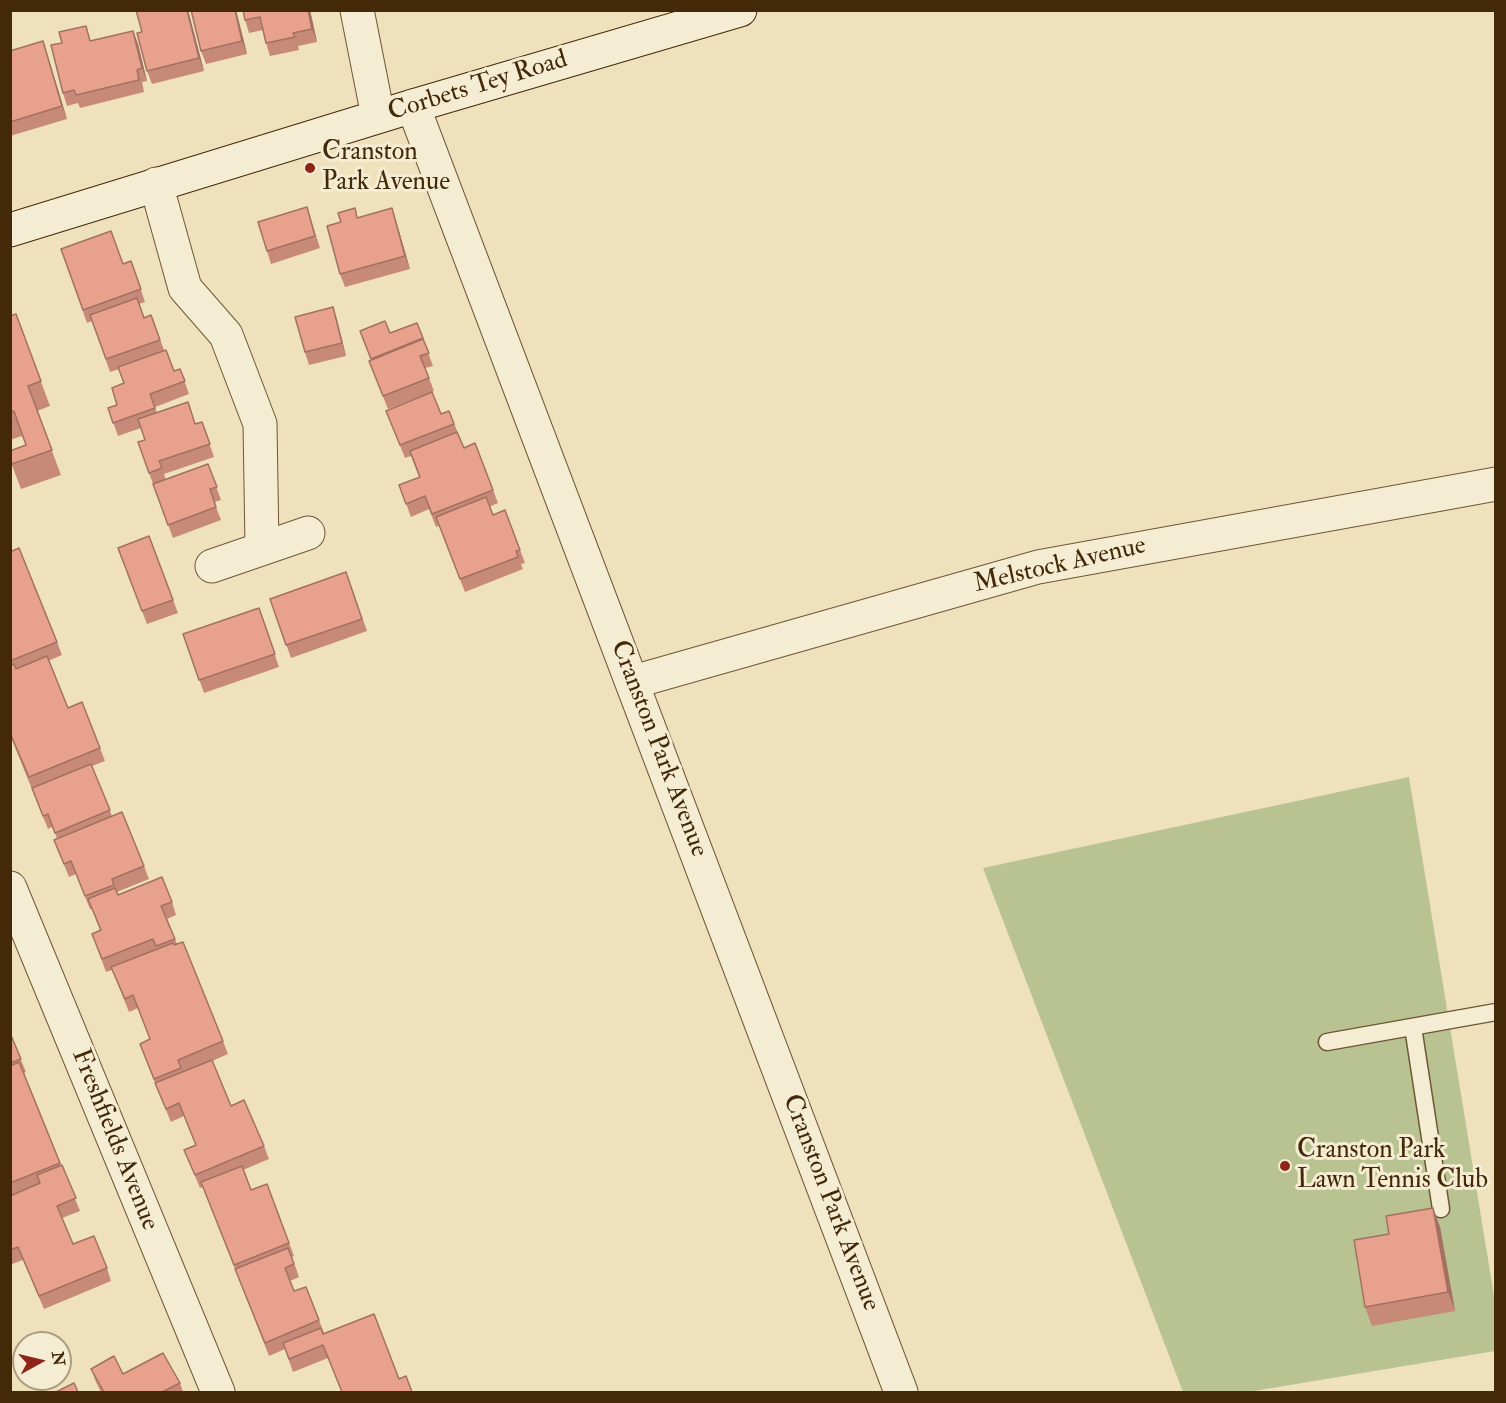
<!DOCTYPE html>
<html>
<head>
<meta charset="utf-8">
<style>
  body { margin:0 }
  #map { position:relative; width:1506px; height:1403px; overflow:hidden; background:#eee1bc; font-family:"IM FELL Double Pica",serif }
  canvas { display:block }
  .frame { position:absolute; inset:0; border:12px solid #432907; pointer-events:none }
  .north { position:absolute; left:12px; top:1331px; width:60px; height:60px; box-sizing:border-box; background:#f4ecd3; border:2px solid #ad9e81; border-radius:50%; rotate:82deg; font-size:16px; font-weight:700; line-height:24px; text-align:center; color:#432907 }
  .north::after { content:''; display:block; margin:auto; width:21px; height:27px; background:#8f2418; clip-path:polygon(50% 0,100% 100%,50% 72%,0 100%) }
</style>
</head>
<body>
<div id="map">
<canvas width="1506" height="1403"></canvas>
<div class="frame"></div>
<div class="north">N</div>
</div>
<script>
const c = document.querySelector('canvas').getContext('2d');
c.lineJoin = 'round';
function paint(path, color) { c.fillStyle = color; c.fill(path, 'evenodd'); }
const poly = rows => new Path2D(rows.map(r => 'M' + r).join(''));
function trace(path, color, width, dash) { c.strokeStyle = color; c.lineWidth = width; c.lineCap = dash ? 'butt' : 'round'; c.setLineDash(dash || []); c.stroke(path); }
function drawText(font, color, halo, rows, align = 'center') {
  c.font = font + ' "IM FELL Double Pica",serif'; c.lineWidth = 6; c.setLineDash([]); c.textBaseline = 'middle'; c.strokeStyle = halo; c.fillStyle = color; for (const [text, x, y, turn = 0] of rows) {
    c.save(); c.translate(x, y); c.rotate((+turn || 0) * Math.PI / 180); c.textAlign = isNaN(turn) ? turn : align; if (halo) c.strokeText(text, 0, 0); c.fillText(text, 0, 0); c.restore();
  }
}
const green = poly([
  [1409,777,1495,1302,1495,1351,1248,1392,1183,1392,983,868]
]);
const lane = poly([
  [1413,1027,1441,1209],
  [1327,1042,1496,1012]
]);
const street = poly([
  [357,10,378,116],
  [413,106,901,1392],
  [156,184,185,288,226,335,260,424,262,547],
  [212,566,308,533],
  [633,682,1038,567,1496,484],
  [10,888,218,1392]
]);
const secondary = poly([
  [10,230,413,106,740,10]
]);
const wall = poly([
  [136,10,188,10,204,71,152,84,147,71,142,32],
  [236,10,247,54,206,64,201,51],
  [243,10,310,10,317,42,298,46,299,50,270,56,266,43,263,30,249,33,245,20],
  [133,31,138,44,147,81,142,82,144,92,80,108,78,103,67,106,63,93,91,41],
  [10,51,47,54,67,119,10,136],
  [307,207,320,248,271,264,267,251],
  [392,208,396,221,410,269,345,287,340,274,358,218],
  [61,249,123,264,131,261,145,302,139,304,144,317,151,315,164,350,174,371,180,369,189,394,155,407,157,413,195,424,202,422,214,457,164,474,166,480,208,464,221,500,214,502,221,520,173,538,149,473,145,440,141,428,118,436,108,408,117,405,124,383,119,369,110,372,92,321,87,323],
  [333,307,337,320,346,356,309,365,305,352],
  [16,314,50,406,37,411,61,475,21,489,10,460,26,445,22,436,10,440,10,316],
  [417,323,433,366,425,368,434,391,388,409,374,374,371,360,360,331,390,333],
  [386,411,441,414,449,411,464,448,475,443,498,503,489,507,493,515,505,510,525,563,521,564,523,569,465,592,439,526,436,527,429,509,411,517,399,485,419,477,411,456,405,458],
  [149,536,178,613,147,624,118,548],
  [10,547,12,551,57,642,62,655,48,661,68,708,100,748,105,761,92,766,112,816,144,866,149,879,117,892,118,895,172,902,176,915,167,919,177,944,223,1041,228,1054,212,1061,231,1106,264,1146,269,1159,243,1170,251,1190,267,1184,294,1256,292,1257,299,1277,290,1281,294,1291,319,1320,324,1333,399,1379,412,1392,342,1392,328,1358,293,1372,285,1349,269,1356,203,1187,200,1188,184,1150,196,1145,184,1116,171,1122,160,1096,140,1044,150,1039,138,1008,129,1012,112,970,106,972,92,934,100,930,92,909,90,909,76,874,69,877,54,840,57,838,52,827,48,829,10,735],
  [346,572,367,631,291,658,270,599],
  [259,608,279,667,204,693,183,634],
  [10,1033,26,1072,24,1073,80,1211,62,1218,73,1244,107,1268,111,1281,44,1309,23,1260,12,1264,10,1262],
  [1433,1208,1440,1227,1455,1311,1372,1326,1365,1307,1389,1234],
  [91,1369,180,1383,183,1392,101,1392,96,1382]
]);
const shadedWall = poly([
  [187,10,188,10,204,71,199,58],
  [235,10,236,10,247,54,242,41],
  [308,10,310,10,317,42,312,29],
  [133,31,138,44,147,81,142,68],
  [43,41,67,119,62,106],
  [392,208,396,221,410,269,405,256],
  [333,307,337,320,346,356,342,343],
  [1433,1208,1440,1227,1455,1311,1448,1292]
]);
const building = poly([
  [136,10,187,10,199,58,147,71,137,33,142,32,136,10],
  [191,10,235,10,242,41,201,51,191,10],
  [243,10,308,10,312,29,293,33,295,37,266,43,260,17,245,20,243,10],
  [86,26,90,41,133,31,142,68,137,70,139,80,76,95,74,90,63,93,51,45,62,43,59,32,86,26],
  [43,41,62,106,10,122,10,51,43,41],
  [307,207,315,236,267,251,258,222,307,207],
  [355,208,357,218,392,208,405,256,340,274,327,226,341,222,338,213,355,208],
  [111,231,123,264,131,261,141,289,83,310,61,249,111,231],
  [137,298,144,318,151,315,160,340,106,359,90,315,137,298],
  [333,307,342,343,305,352,295,317,333,307],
  [16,314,41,381,28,386,52,450,12,464,10,459,10,451,26,445,14,411,10,412,10,316,16,314],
  [385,321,390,333,417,323,423,338,371,359,360,331,385,321],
  [423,339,429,353,420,356,429,378,383,396,369,361,423,339],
  [166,350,174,371,180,369,185,381,150,394,155,408,113,423,108,408,117,405,112,388,124,383,118,367,166,350],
  [432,392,441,414,449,411,454,424,400,445,386,411,432,392],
  [188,402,195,424,202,422,210,444,159,461,162,468,149,473,138,442,145,440,138,419,188,402],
  [457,432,464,448,475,443,493,490,432,514,425,496,406,504,399,485,420,477,410,451,457,432],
  [208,464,217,487,210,489,216,507,168,525,153,484,208,464],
  [486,497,493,515,505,510,520,550,516,551,518,557,460,579,436,517,486,497],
  [149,536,173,600,142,611,118,548,149,536],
  [19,548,57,642,10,661,10,552,19,548],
  [346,572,362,619,286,645,270,599,346,572],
  [259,608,275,654,199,680,183,634,259,608],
  [47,656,68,708,82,702,100,748,29,777,10,733,10,666,14,664,16,669,47,656],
  [91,764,110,810,55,833,48,814,43,816,32,788,91,764],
  [122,812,144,866,112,879,114,885,85,896,71,861,64,864,54,840,122,812],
  [162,877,172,902,161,906,175,939,156,946,153,939,102,959,92,934,101,930,88,899,115,888,118,895,162,877],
  [183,942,223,1041,178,1060,181,1068,154,1079,140,1044,150,1039,140,1013,133,995,125,999,111,967,173,943,174,945,183,942],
  [10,1033,21,1059,10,1063,10,1033],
  [212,1060,231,1106,244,1100,264,1146,195,1175,184,1150,196,1145,179,1103,166,1109,155,1083,212,1060],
  [19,1062,60,1163,10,1183,10,1066,19,1062],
  [62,1165,76,1198,57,1206,73,1244,94,1236,107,1268,39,1296,18,1247,10,1250,10,1196,40,1183,37,1175,62,1165],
  [242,1166,251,1190,267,1184,289,1243,234,1265,201,1182,242,1166],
  [1433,1208,1448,1292,1365,1307,1354,1240,1389,1234,1386,1216,1433,1208],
  [288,1248,294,1264,285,1268,294,1291,306,1287,319,1320,265,1343,235,1269,288,1248],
  [374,1314,399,1379,406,1376,412,1392,342,1392,323,1345,289,1359,283,1343,321,1328,323,1334,374,1314],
  [163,1353,180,1383,162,1392,104,1392,91,1369,114,1356,123,1374,163,1353],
  [74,1383,78,1392,56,1392,74,1383]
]);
const markers = [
  [310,168,6,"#8f2418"],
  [1285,1166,6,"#8f2418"]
];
const streetNames = [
  ["Corbets Tey Road",478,87,-17],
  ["Melstock Avenue",1060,566,-13],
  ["Cranston Park Avenue",658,749,69],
  ["Freshfields Avenue",114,1140,68],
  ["Cranston Park Avenue",830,1203,69]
];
const poiNames = [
  ["Cranston",322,153],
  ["Park Avenue",322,183],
  ["Cranston Park",1297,1151],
  ["Lawn Tennis Club",1297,1181]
];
paint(green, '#b8c391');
trace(lane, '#6e5734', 19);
trace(street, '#6e5734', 35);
trace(secondary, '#432907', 35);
trace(lane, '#f4ecd3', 16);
trace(street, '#f4ecd3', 33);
trace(secondary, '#f4ecd3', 33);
paint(wall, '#c88a78');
paint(shadedWall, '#a27162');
paint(building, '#e8a18c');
trace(building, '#a27162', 1.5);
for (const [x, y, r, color] of markers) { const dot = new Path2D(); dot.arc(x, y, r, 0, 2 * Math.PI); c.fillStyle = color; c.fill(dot); trace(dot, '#f4ecd3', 2); }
drawText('26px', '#432907', '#f4ecd3', streetNames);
drawText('26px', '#432907', '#f4ecd3', poiNames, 'left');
</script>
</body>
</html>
